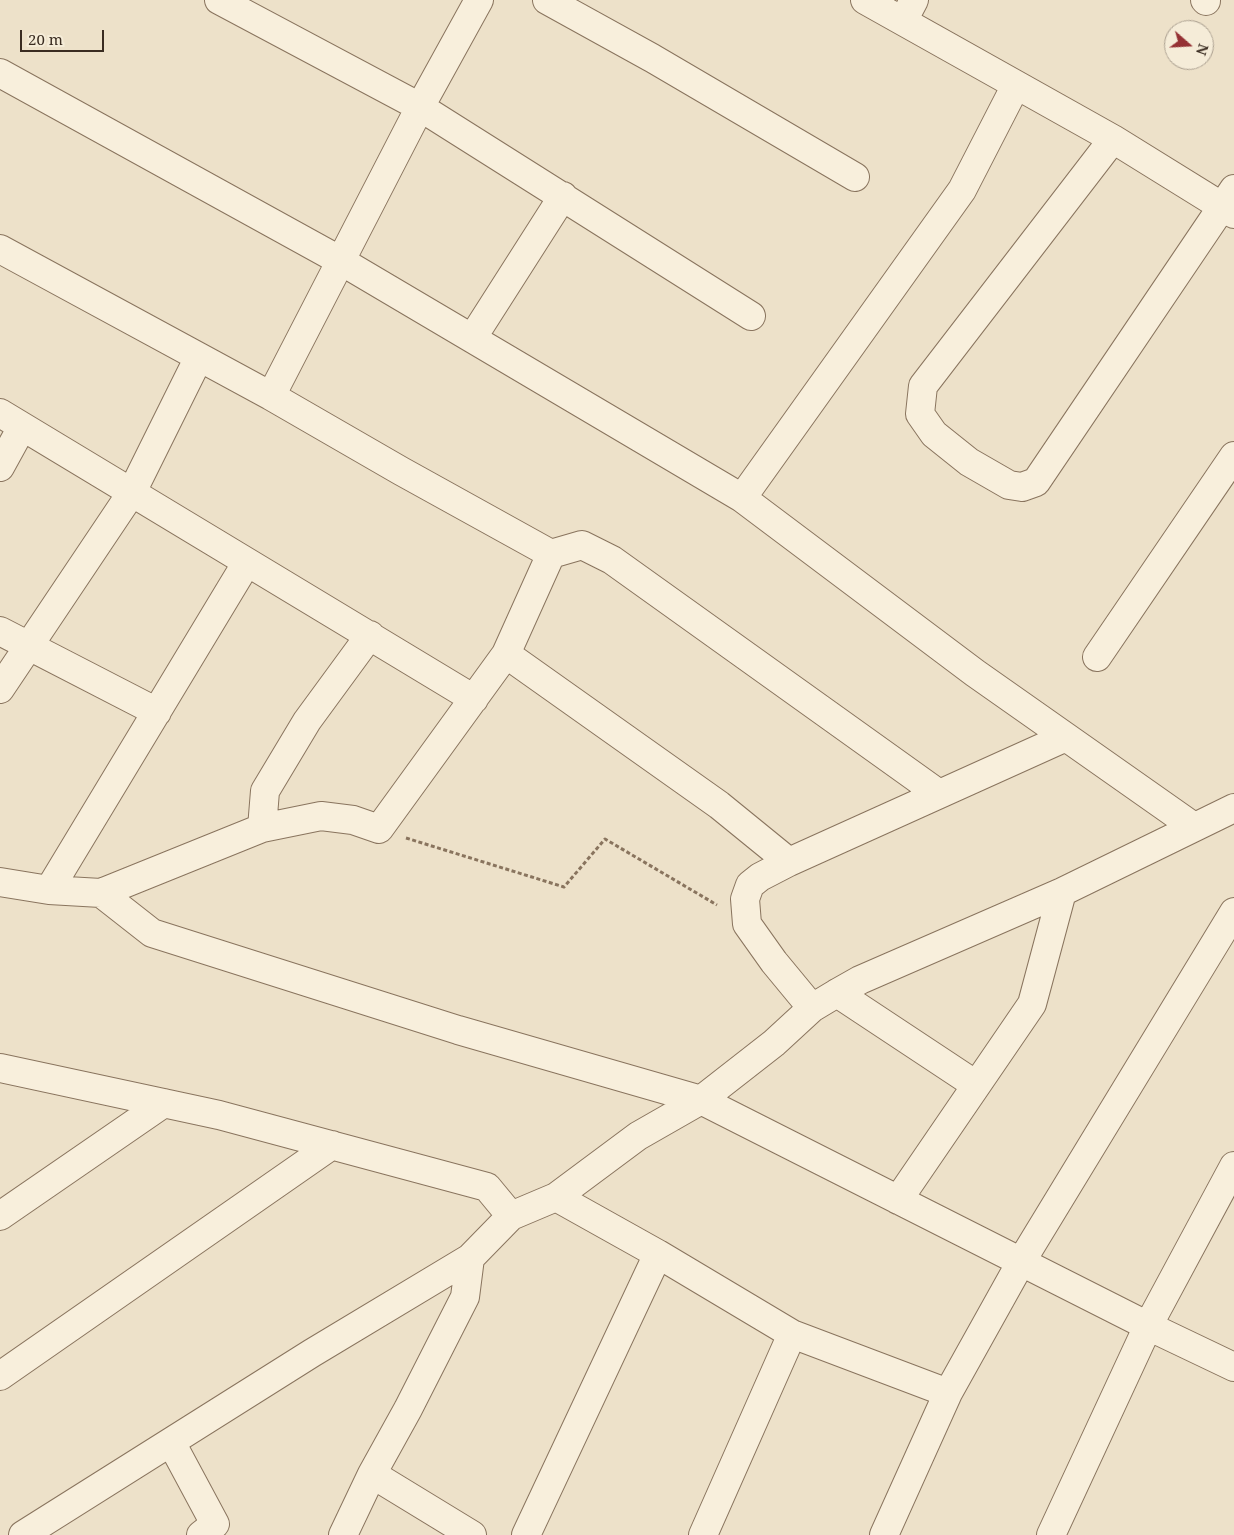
<!DOCTYPE html>
<html>
<head>
<meta charset="utf-8">
<style>
  body { margin:0 }
  #map { position:relative; width:1234px; height:1535px; overflow:hidden; background:#ede1c9; font-family:"Noto Serif",serif }
  canvas { display:block }
  .north { position:absolute; left:1164px; top:20px; width:50px; height:50px; box-sizing:border-box; background:#f5ecd8; border:1px solid #aa9f8f; border-radius:50%; rotate:109deg; font-size:14px; font-weight:700; line-height:20px; text-align:center; color:#3a2c21 }
  .north::after { content:''; display:block; margin:auto; width:18px; height:22px; background:#953134; clip-path:polygon(50% 0,100% 100%,50% 72%,0 100%) }
  .scale { position:absolute; left:20px; top:30px; width:84px; height:22px; box-sizing:border-box; border:2px solid #3a2c21; border-top:0; padding-left:6px; font-size:15px; line-height:18px; white-space:nowrap; color:#3a2c21; -webkit-text-stroke:4px #f5ecd8; paint-order:stroke }
</style>
</head>
<body>
<div id="map">
<canvas width="1234" height="1535"></canvas>
<div class="north">N</div>
<div class="scale">20 m</div>
</div>
<script>
const c = document.querySelector('canvas').getContext('2d');
c.lineJoin = 'round';
const poly = rows => new Path2D(rows.map(r => 'M' + r).join(''));
function trace(path, color, width, dash) { c.strokeStyle = color; c.lineWidth = width; c.lineCap = dash ? 'butt' : 'round'; c.setLineDash(dash || []); c.stroke(path); }
const path = poly([
  [406,838,564,887,605,839,717,905]
]);
const street = poly([
  [219,0,420,107,751,316],
  [479,0,420,107,271,396,401,471,551,554,506,654],
  [547,0,652,58,855,177],
  [865,0,1113,139,1234,214],
  [1205,0,1206,1],
  [903,21,914,0],
  [0,73,341,261,742,498],
  [1016,85,962,190,742,498,975,673,1194,827],
  [1113,139,923,386,920,414,934,434,969,462,1009,485,1022,487,1036,482,1234,189],
  [0,249,271,396],
  [473,337,563,196],
  [0,413,474,699],
  [0,467,22,427],
  [551,554,582,545,612,560,939,794],
  [0,631,157,712],
  [1097,657,1234,456],
  [0,689,132,492,199,357],
  [262,828,265,791,307,721,370,635],
  [789,862,1066,737],
  [0,882,49,890,101,893,262,828,321,816,353,820,379,829,506,654,719,805,789,862,760,877,750,885,745,899,747,924,774,962,812,1008],
  [49,890,247,562],
  [101,893,152,933,458,1030,701,1100,1148,1326,1234,1367],
  [837,993,976,1085],
  [0,1068,219,1115,487,1187,511,1216],
  [556,1197,658,1254,792,1334,948,1393],
  [898,1200,1032,1004,1062,892],
  [0,1216,164,1103],
  [0,1376,332,1145],
  [171,1442,215,1524,201,1535],
  [372,1474,472,1535],
  [23,1535,312,1353,470,1258,511,1216,556,1197,638,1136,701,1100,774,1043,812,1008,837,993,860,980,1062,892,1234,808],
  [343,1535,372,1474,408,1409,465,1297,470,1258],
  [526,1535,658,1254],
  [703,1535,792,1334],
  [884,1535,948,1393,1021,1262,1234,912],
  [1051,1535,1148,1326,1234,1166]
]);
trace(street, '#89745e', 30);
trace(path, '#89745e', 3, [4, 2.5]);
trace(street, '#f8efdc', 28);
</script>
</body>
</html>
